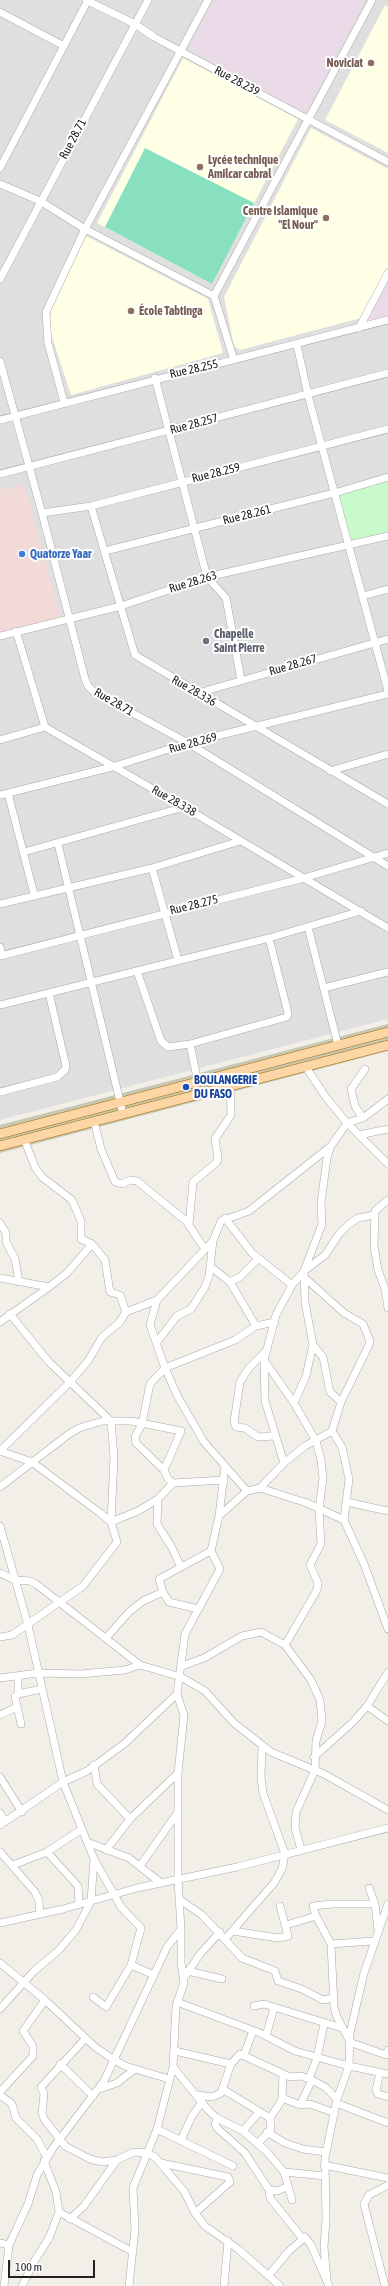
<!DOCTYPE html>
<html>
<head>
<meta charset="utf-8">
<style>
  body { margin:0 }
  #map { position:relative; width:388px; height:2286px; overflow:hidden; background:#f2efe9; font-family:"Asap Condensed",sans-serif }
  canvas { display:block }
  .scale { position:absolute; left:8px; top:2260px; width:87px; height:18px; box-sizing:border-box; border:2px solid #222; border-top:0; padding-left:5px; font-size:12px; line-height:14px; white-space:nowrap; color:#222; -webkit-text-stroke:3px #fff; paint-order:stroke }
</style>
</head>
<body>
<div id="map">
<canvas width="388" height="2286"></canvas>
<div class="scale">100 m</div>
</div>
<script>
const c = document.querySelector('canvas').getContext('2d');
c.lineJoin = 'round';
function paint(path, color) { c.fillStyle = color; c.fill(path, 'evenodd'); }
const poly = rows => new Path2D(rows.map(r => 'M' + r).join(''));
function trace(path, color, width, dash) { c.strokeStyle = color; c.lineWidth = width; c.lineCap = dash ? 'butt' : 'round'; c.setLineDash(dash || []); c.stroke(path); }
function drawText(font, color, halo, rows, align = 'center') {
  c.font = font + ' "Asap Condensed",sans-serif'; c.lineWidth = 4; c.setLineDash([]); c.textBaseline = 'middle'; c.strokeStyle = halo; c.fillStyle = color; for (const [text, x, y, turn = 0] of rows) {
    c.save(); c.translate(x, y); c.rotate((+turn || 0) * Math.PI / 180); c.textAlign = isNaN(turn) ? turn : align; if (halo) c.strokeText(text, 0, 0); c.fillText(text, 0, 0); c.restore();
  }
}
const residential = poly([
  [0,0,388,0,388,1019,0,1120]
]);
const commercial = poly([
  [24,484,61,618,0,635,0,490]
]);
const industrial = poly([
  [214,0,365,0,308,108,301,111,188,49],
  [388,282,388,315,366,321]
]);
const education = poly([
  [385,5,388,7,388,153,325,120],
  [183,58,298,119,212,284,97,223],
  [311,128,388,169,388,268,361,318,240,350,234,346,224,297],
  [86,236,208,299,223,353,71,395,51,334,50,318,52,304]
]);
const construction = poly([
  [388,1024,388,1051,0,1153,0,1125]
]);
const park = poly([
  [388,477,388,534,351,543,338,492]
]);
const pitch = poly([
  [145,148,254,203,212,284,105,227]
]);
const minor = poly([
  [86,0,135,24,154,37,388,162],
  [0,12,64,46],
  [0,168,88,0],
  [0,184,40,201,85,229,214,296,234,360],
  [0,279,148,0],
  [214,296,372,0],
  [359,328,388,273],
  [297,345,308,395,388,691],
  [0,361,42,513,85,679,88,686,94,692,188,743,388,866],
  [155,378,207,577,226,598,241,680],
  [64,402,48,343,46,312,85,229,208,0],
  [0,420,388,320],
  [0,474,388,373],
  [91,506,135,655,388,804],
  [42,513,91,506,388,429],
  [105,551,338,492,388,477],
  [363,596,388,589],
  [16,631,45,727,184,807,388,928],
  [0,636,121,606,207,577,388,536],
  [198,693,388,639],
  [0,740,45,727],
  [330,771,388,754],
  [8,793,34,894],
  [0,795,112,767,188,743,388,694],
  [58,844,123,1114],
  [24,852,184,807],
  [152,868,178,960],
  [0,904,152,868,240,841],
  [308,927,338,1045],
  [0,947,2,956],
  [0,956,304,878,388,853],
  [137,971,161,1041,168,1047,190,1044,287,1017,288,1013,269,938],
  [324,988,388,972],
  [0,1005,269,938,361,911],
  [190,1044,198,1083],
  [306,1067,325,1096,347,1123,388,1164],
  [0,1092,57,1077,65,1070,66,1066,49,993],
  [363,1118,355,1106,351,1089,365,1069],
  [94,1121,101,1149,115,1182,122,1184,130,1180,137,1181,186,1221,205,1249],
  [359,1135,388,1129],
  [24,1139,35,1167,42,1177,72,1200,81,1221,81,1239,92,1244,105,1260,110,1292,120,1295,126,1312,157,1300],
  [388,1200,375,1211,374,1246,378,1270,385,1289,388,1308],
  [225,1218,252,1253,292,1285],
  [0,1223,6,1233,6,1242,15,1259,19,1282],
  [189,1225,193,1182,217,1162,218,1158,215,1139,231,1115,230,1085],
  [211,1267,230,1282,256,1326],
  [0,1278,49,1287,67,1273,92,1244],
  [230,1282,240,1277,258,1259],
  [10,1314,49,1362,111,1421,114,1457,111,1522,138,1511,158,1499],
  [0,1322,49,1287],
  [157,1342,177,1316,191,1309,205,1287,209,1276,213,1241],
  [313,1345,323,1357,330,1392,341,1402],
  [265,1352,249,1368,240,1382,234,1422,236,1427,245,1428,258,1437,275,1436],
  [264,1360,294,1403,306,1376,313,1345,305,1302,304,1271,325,1255,339,1234,349,1224,358,1218,374,1215],
  [332,1431,342,1447,349,1479,344,1520],
  [1,1450,71,1381,88,1361,102,1337,119,1323,126,1312],
  [0,1451,32,1462,100,1513,111,1522,117,1542,83,1586,12,1635,0,1637],
  [284,1463,265,1401,264,1360,276,1315,292,1285,304,1271,322,1224,321,1203,327,1158,331,1146,347,1123,363,1118,388,1099],
  [225,1466,219,1516,211,1551,220,1569,185,1634,177,1694,184,1715,178,1773,178,1880,181,1929,181,1962,184,1983,176,2006,173,2067,208,2110,217,2118,243,2131,267,2152,284,2172,292,2200],
  [224,1480,173,1483,168,1479,164,1470,136,1443,135,1437,142,1424,150,1384,165,1368,150,1325,157,1300,213,1241,221,1221,249,1211,331,1146],
  [173,1483,158,1499,157,1524,171,1546,181,1567],
  [0,1487,69,1434,79,1428,103,1421,131,1421,181,1431,164,1470],
  [260,1488,307,1503,344,1520,364,1564,388,1629],
  [247,1491,204,1442,178,1397,165,1368,235,1340,256,1326,275,1322],
  [347,1502,388,1511],
  [219,1516,247,1491,260,1488,284,1463,305,1446,332,1431,341,1402,369,1345,370,1341,363,1324,344,1313,304,1277],
  [0,1526,28,1625,63,1782,94,1859,121,1907,141,1928,131,1965,106,2007,93,1997],
  [0,1573,15,1580,30,1581,36,1584,140,1665,181,1677,205,1691,234,1723,271,1752,324,1774,388,1810],
  [198,1609,169,1602,163,1592,159,1579,211,1551],
  [106,1638,129,1612,143,1601,163,1592],
  [285,1645,317,1590,318,1583,310,1565,321,1544,319,1509,323,1478,321,1460,316,1441,294,1403],
  [182,1666,204,1658,242,1636,261,1632,285,1645,311,1680,320,1700,322,1721,316,1741,315,1770,296,1812,295,1827,301,1850],
  [18,1676,18,1694,15,1697,21,1724],
  [0,1678,38,1673,80,1674,125,1670,140,1665],
  [18,1694,42,1689],
  [367,1706,388,1672],
  [0,1715,17,1707],
  [314,1757,353,1722,367,1706,388,1721],
  [94,1765,97,1784,130,1819],
  [0,1777,22,1812],
  [0,1813,5,1822],
  [0,1825,63,1782,87,1771,124,1744,177,1694],
  [87,1842,129,1858,161,1883],
  [106,1850,130,1819,178,1773],
  [0,1852,35,1892,39,1901,40,1913],
  [47,1852,78,1886,79,1904],
  [13,1865,47,1852,82,1829],
  [140,1866,178,1812],
  [369,1888,375,1904,378,1929],
  [179,1899,202,1915,242,1958,275,1971,278,1981,302,1989,323,2000,333,1998],
  [0,1923,63,1909,137,1888,237,1867,388,1828],
  [286,1925,316,1916],
  [233,1931,278,1938,288,1936,280,1906],
  [226,1938,274,1883,282,1869,285,1854,263,1793,261,1777,262,1747],
  [331,1944,373,1941],
  [0,1963,45,2000,94,2046,108,2056,125,2066,169,2079],
  [131,1965,154,1975],
  [188,1971,222,1979],
  [184,1978,200,1954,220,1932],
  [177,2002,260,2033,295,2051,349,2066,388,2074],
  [254,2006,264,2004,342,2028],
  [0,2009,35,1970,58,1951,76,1930,91,1901,94,1859],
  [266,2036,274,2008],
  [85,2039,41,2087,44,2094,42,2113,44,2119,65,2146,90,2159,102,2162,117,2160,134,2152,147,2153,155,2157,184,2191,195,2213,205,2226,238,2249,280,2286],
  [349,2040,337,2017,334,2007,331,1944,316,1916,313,1906,332,1904,375,1904],
  [349,2042,386,2055,388,2050],
  [175,2051,231,2064],
  [244,2055,253,2031],
  [60,2064,93,2096],
  [380,2072,376,2090,378,2094,388,2097],
  [309,2079,317,2058,324,2024],
  [99,2089,117,2083,135,2069],
  [224,2090,270,2118],
  [0,2092,33,2056,33,2046,23,2031,45,2000],
  [0,2095,12,2104,16,2118,37,2139,47,2158],
  [197,2095,212,2097,221,2093,231,2064,240,2054,290,2077,301,2076,312,2080,325,2087,337,2099],
  [282,2098,300,2105,310,2104,335,2113],
  [336,2103,388,2123],
  [300,2105,312,2080],
  [217,2118,215,2124,217,2128,245,2153,269,2190,277,2191,287,2187],
  [157,2129,233,2166],
  [243,2131,259,2112],
  [267,2132,285,2143,303,2149,326,2152],
  [181,2140,192,2116,202,2102],
  [258,2143,271,2130,270,2118,282,2100,283,2074],
  [161,2163,228,2177,230,2182,195,2213],
  [324,2165,388,2178],
  [284,2172,325,2176],
  [269,2190,270,2198,302,2238],
  [59,2212,133,2252],
  [70,2219,84,2206,117,2160],
  [0,2243,9,2245],
  [269,2275,288,2252,305,2237,311,2245,329,2286],
  [327,2279,324,2247,326,2219,325,2158,337,2099,349,2066,350,2033,364,1973,388,1904],
  [4,2286,9,2245,28,2204,37,2175,53,2148,104,2081,167,1947,181,1929],
  [22,2286,35,2260,49,2238,59,2212,56,2192,44,2161],
  [129,2286,135,2229,133,2188,157,2129,173,2067],
  [224,2286,228,2241],
  [385,2286,364,2204,369,2195,388,2185]
]);
const major = poly([
  [0,1134,388,1032],
  [0,1146,388,1045]
]);
const markers = [
  [371,63,4,"#8d6e63"],
  [200,167,4,"#8d6e63"],
  [326,218,4,"#8d6e63"],
  [131,311,4,"#8d6e63"],
  [22,554,4,"#3f7fe0"],
  [206,641,4,"#6b7280"],
  [186,1087,4,"#1a4fb4"]
];
const educationNames = [
  ["Noviciat",363,63],
  ["Lycée technique",208,160,"left"],
  ["Amilcar cabral",208,174,"left"],
  ["Centre Islamique",318,211],
  ["\"El Nour\"",318,225],
  ["École Tabtinga",139,311,"left"]
];
const streetNames = [
  ["Rue 28.239",237,81,28],
  ["Rue 28.71",73,139,-62],
  ["Rue 28.255",194,369,-13],
  ["Rue 28.257",194,424,-15],
  ["Rue 28.259",216,473,-14],
  ["Rue 28.261",247,515,-14],
  ["Rue 28.263",193,582,-17],
  ["Rue 28.267",293,665,-16],
  ["Rue 28.336",194,691,30],
  ["Rue 28.71",114,702,30],
  ["Rue 28.269",193,743,-15],
  ["Rue 28.338",174,801,30],
  ["Rue 28.275",194,905,-14]
];
const shopNames = [
  ["Quatorze Yaar",30,554]
];
const worshipNames = [
  ["Chapelle",214,634],
  ["Saint Pierre",214,648]
];
const transitNames = [
  ["BOULANGERIE",194,1080],
  ["DU FASO",194,1094]
];
paint(residential, '#e0dfdf');
paint(commercial, '#f2dad9');
paint(industrial, '#ebdbe8');
paint(education, '#ffffe5');
paint(construction, '#c7c7b4');
paint(park, '#c8facc');
paint(pitch, '#88e0be');
trace(minor, '#a9a9a9', 8);
trace(major, '#a06b00', 10);
trace(minor, '#fff', 7);
trace(major, '#fcd6a4', 9);
for (const [x, y, r, color] of markers) { const dot = new Path2D(); dot.arc(x, y, r, 0, 2 * Math.PI); c.fillStyle = color; c.fill(dot); trace(dot, '#fff', 1.5); }
drawText('bold 12px', '#785e54', '#fff', educationNames, 'right');
drawText('12px', '#222', '#fff', streetNames);
drawText('bold 12px', '#366cbe', '#fff', shopNames, 'left');
drawText('bold 12px', '#5b616d', '#fff', worshipNames, 'left');
drawText('bold 12px', '#164399', '#fff', transitNames, 'left');
</script>
</body>
</html>
